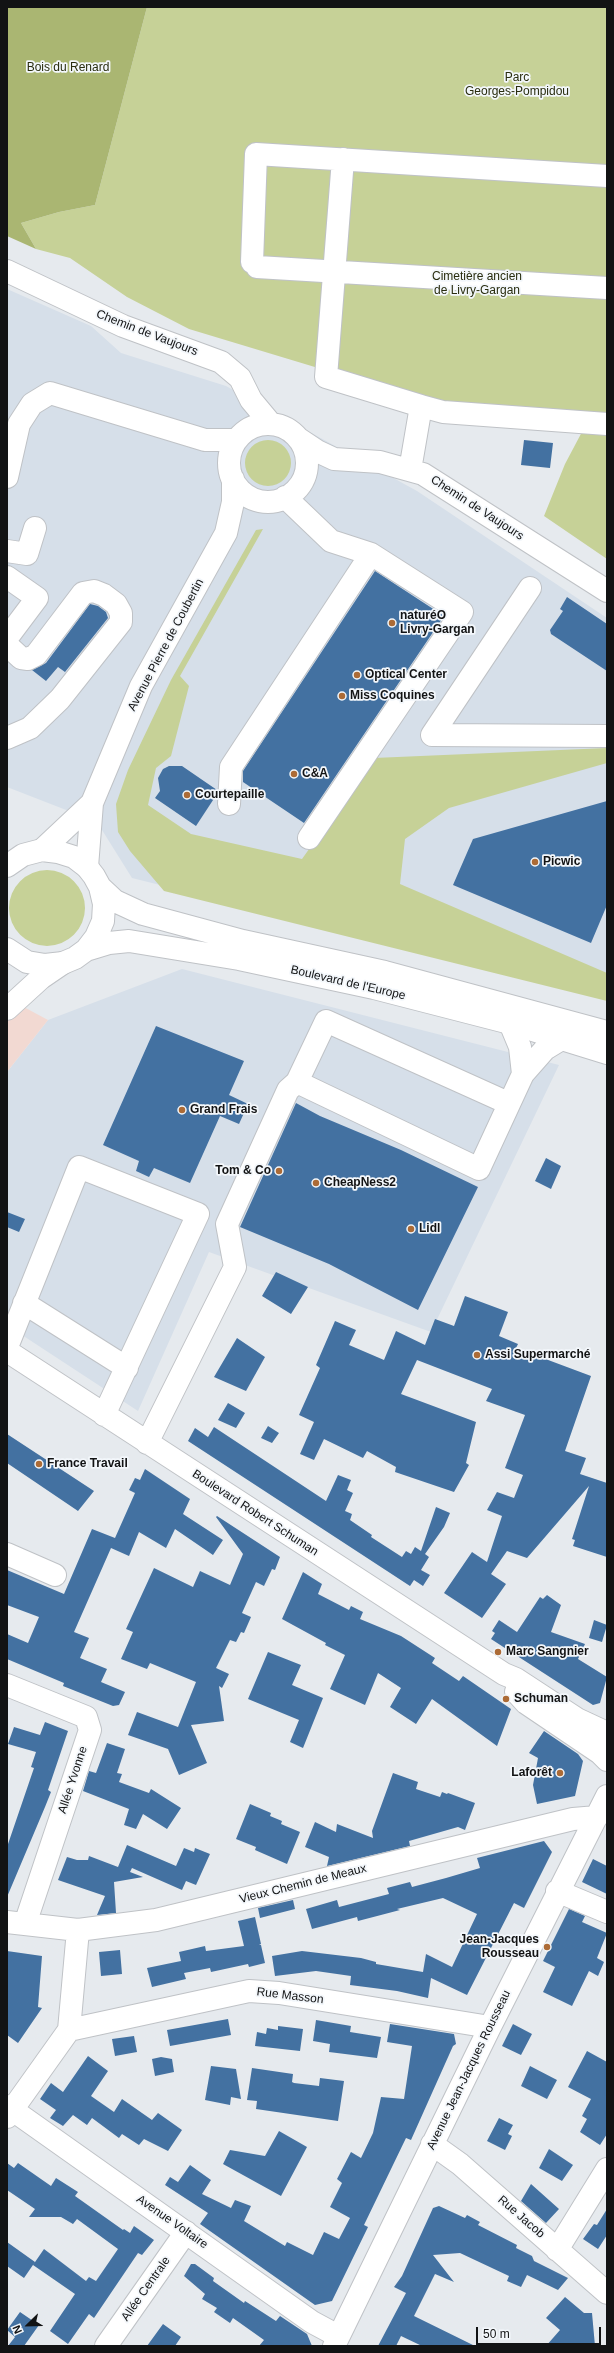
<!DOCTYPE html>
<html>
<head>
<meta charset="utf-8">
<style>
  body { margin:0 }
  #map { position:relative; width:614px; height:2353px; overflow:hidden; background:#e6eaee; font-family:Helvetica,sans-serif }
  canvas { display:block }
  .frame { position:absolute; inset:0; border:8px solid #121314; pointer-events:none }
  .north { position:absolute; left:8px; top:2305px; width:40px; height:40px; -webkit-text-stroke:3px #f3f7fb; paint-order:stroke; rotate:247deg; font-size:11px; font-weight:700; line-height:16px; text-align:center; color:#121314 }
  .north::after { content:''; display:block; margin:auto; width:14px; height:18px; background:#121314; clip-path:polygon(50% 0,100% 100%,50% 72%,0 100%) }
  .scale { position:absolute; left:476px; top:2327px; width:125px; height:18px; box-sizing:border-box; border:2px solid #121314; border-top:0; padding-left:5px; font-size:12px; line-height:14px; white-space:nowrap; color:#121314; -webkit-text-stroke:3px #f3f7fb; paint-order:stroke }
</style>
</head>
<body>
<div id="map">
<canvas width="614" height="2353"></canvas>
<div class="frame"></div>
<div class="north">N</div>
<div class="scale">50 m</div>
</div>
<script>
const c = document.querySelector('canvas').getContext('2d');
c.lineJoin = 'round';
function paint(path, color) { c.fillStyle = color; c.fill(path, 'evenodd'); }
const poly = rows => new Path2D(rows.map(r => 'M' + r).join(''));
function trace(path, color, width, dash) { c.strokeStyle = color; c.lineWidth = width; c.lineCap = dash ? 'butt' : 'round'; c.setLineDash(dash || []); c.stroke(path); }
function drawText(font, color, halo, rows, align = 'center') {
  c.font = font + ' Helvetica,sans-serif'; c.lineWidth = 3.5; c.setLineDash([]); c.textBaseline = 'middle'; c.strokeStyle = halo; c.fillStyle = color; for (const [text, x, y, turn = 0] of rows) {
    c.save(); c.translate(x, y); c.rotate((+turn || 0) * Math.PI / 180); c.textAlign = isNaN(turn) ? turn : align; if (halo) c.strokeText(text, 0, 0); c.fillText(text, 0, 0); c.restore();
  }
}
const built = poly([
  [7,289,91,326,121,353,226,386,417,491,607,618,607,988,604,996,132,878,97,822,7,787],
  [182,969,559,1065,431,1332,209,1252,138,1411,22,1335,7,1332,7,1072,48,1020]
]);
const industrial = poly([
  [7,998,48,1020,7,1072]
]);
const green = poly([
  [147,7,607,7,607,417,434,403,189,329,127,297,70,258,36,249,21,223,59,212,95,205],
  [583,430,607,431,607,559,544,516,565,464],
  '245 463a23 23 0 1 1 46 0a23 23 0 1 1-46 0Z',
  [263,529,180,676,189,686,171,756,156,768,148,805,191,834,302,859,374,758,607,748,607,763,449,808,405,839,400,884,607,973,607,1001,164,891,130,851,118,832,116,804,128,770,171,680,256,530],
  '9 908a38 38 0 1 1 76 0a38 38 0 1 1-76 0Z'
]);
const forest = poly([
  [7,7,147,7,95,205,59,212,21,223,36,249,7,236]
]);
const building = poly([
  [524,440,553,443,550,468,521,465],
  [375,571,444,616,304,823,243,782,243,771],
  [567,597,607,624,607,671,551,634,550,630,563,611,560,609],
  [90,604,98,606,106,612,108,618,65,672,58,667,46,681,32,670,46,663],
  [182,766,217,790,217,794,196,826,155,798,160,791,158,778,163,769,169,766],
  [607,801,607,905,591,943,453,885,473,839],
  [156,1026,244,1061,229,1095,248,1104,239,1124,220,1116,190,1183,154,1168,149,1177,136,1171,139,1161,103,1145],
  [296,1103,320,1116,401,1150,478,1187,418,1310,329,1264,240,1227],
  [546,1158,561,1166,551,1189,535,1181],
  [7,1212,25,1219,19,1232,7,1227],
  [276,1272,308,1287,291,1314,262,1296],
  [465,1296,508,1312,499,1336,518,1344,516,1348,591,1376,565,1451,586,1458,580,1474,607,1483,607,1557,573,1546,575,1540,572,1539,589,1486,527,1558,507,1551,491,1574,506,1584,482,1618,444,1593,472,1552,487,1562,502,1516,487,1510,497,1492,514,1498,523,1475,505,1468,525,1415,486,1401,492,1389,417,1360,401,1394,476,1422,466,1463,469,1465,454,1492,395,1472,396,1467,367,1451,363,1458,324,1439,314,1460,300,1454,314,1422,299,1415,320,1368,316,1365,335,1321,356,1330,349,1345,384,1360,396,1331,425,1345,435,1319,454,1326],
  [237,1338,265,1357,246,1391,214,1377],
  [228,1403,245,1413,236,1428,218,1420],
  [268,1426,279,1433,272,1443,261,1438],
  [214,1427,326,1501,338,1475,351,1480,347,1490,353,1493,345,1511,352,1514,350,1520,372,1535,371,1537,402,1557,406,1551,411,1554,415,1547,421,1551,436,1507,450,1513,444,1527,425,1554,429,1557,421,1570,430,1575,423,1586,414,1580,410,1586,188,1441,195,1428,208,1437],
  [7,1434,94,1491,78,1511,7,1463],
  [145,1469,190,1499,183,1514,223,1540,213,1555,175,1529,166,1548,139,1532,129,1556,111,1548,74,1632,89,1638,80,1658,107,1669,101,1682,125,1692,119,1705,113,1706,63,1686,64,1683,7,1659,7,1634,28,1643,39,1617,7,1605,7,1570,64,1594,92,1529,115,1538,135,1493,129,1490,135,1478,140,1480],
  [217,1516,280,1557,275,1570,272,1569,264,1586,256,1582,242,1613,251,1617,244,1633,241,1632,236,1642,230,1640,216,1668,229,1674,222,1688,219,1686,224,1721,191,1725,207,1763,179,1775,168,1749,128,1735,137,1712,178,1727,196,1682,150,1663,147,1669,121,1659,133,1632,126,1629,154,1568,193,1587,200,1571,230,1585,243,1554,216,1517],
  [303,1572,322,1584,318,1594,349,1610,351,1606,363,1612,360,1619,401,1636,435,1658,432,1663,459,1681,463,1676,511,1709,497,1746,432,1699,416,1724,390,1707,401,1688,378,1673,365,1705,330,1689,345,1655,325,1645,326,1643,282,1619],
  [547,1595,561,1605,551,1632,585,1644,578,1659,607,1677,600,1703,593,1705,491,1639,495,1633,492,1631,499,1620,517,1632,540,1597,543,1599],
  [594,1620,607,1625,602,1642,589,1638],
  [268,1652,301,1665,292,1685,323,1698,303,1748,290,1742,299,1720,248,1699],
  [45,1722,68,1731,48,1790,51,1792,45,1807,7,1897,7,1847,34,1768,31,1767,36,1752,8,1744,14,1727,40,1735],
  [544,1731,578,1754,583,1761,575,1796,537,1804,533,1785,538,1758,529,1753],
  [107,1743,125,1749,117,1773,122,1774,119,1782,149,1793,151,1789,181,1808,167,1829,143,1814,136,1829,124,1825,129,1809,83,1791,89,1771,96,1773],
  [393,1773,418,1782,416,1789,440,1797,442,1792,447,1794,448,1793,475,1803,465,1830,458,1827,409,1841,410,1846,327,1866,329,1857,305,1847,315,1822,336,1832,337,1824,373,1838,372,1831],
  [250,1804,271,1813,270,1816,282,1821,281,1824,300,1832,287,1864,255,1850,256,1847,236,1839],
  [544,1841,552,1852,524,1908,514,1903,467,1995,431,1978,428,1998,397,1991,350,1985,351,1976,316,1971,275,1976,272,1956,302,1951,361,1958,376,1962,376,1964,423,1972,426,1954,452,1967,477,1914,443,1898,397,1909,400,1910,381,1915,358,1921,357,1917,312,1929,306,1909,337,1900,339,1907,389,1894,387,1888,410,1882,412,1887,446,1878,480,1868,477,1858],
  [127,1845,176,1866,184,1848,194,1852,195,1848,210,1854,196,1885,186,1881,182,1890,132,1868,130,1872,143,1877,114,1882,116,1913,97,1915,105,1896,58,1880,67,1857,77,1860,88,1860,89,1856,118,1867],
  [593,1859,607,1866,607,1894,582,1882],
  [293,1900,295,1909,260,1918,258,1908],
  [569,1909,585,1916,582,1922,607,1933,597,1958,604,1962,598,1976,589,1971,572,2006,543,1992,555,1967,543,1961],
  [255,1917,261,1944,259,1945,261,1945,265,1963,249,1967,248,1964,211,1972,210,1968,184,1973,186,1979,152,1987,147,1968,181,1961,179,1952,205,1946,206,1951,244,1946,238,1921],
  [120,1950,122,1974,101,1976,99,1952],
  [7,1951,42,1956,38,2007,42,2008,18,2043,7,2035],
  [228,2019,231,2035,170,2046,167,2030],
  [316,2020,351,2026,350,2032,381,2037,377,2058,329,2052,330,2044,313,2041],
  [390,2024,454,2034,456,2044,453,2046,411,2140,406,2138,364,2225,368,2227,332,2301,315,2305,200,2224,208,2213,165,2185,170,2177,178,2182,190,2165,211,2180,202,2194,231,2208,235,2200,251,2206,244,2221,285,2246,287,2242,313,2255,324,2232,339,2239,350,2218,330,2207,342,2183,337,2179,351,2152,361,2158,373,2133,381,2097,404,2099,412,2046,387,2042],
  [513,2024,532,2034,521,2055,502,2046],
  [278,2026,303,2029,300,2051,255,2046,257,2032,266,2034,267,2028,278,2030],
  [134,2036,137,2052,115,2056,112,2039],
  [587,2051,607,2062,607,2134,600,2145,580,2132,587,2119,582,2116,591,2099,568,2087],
  [88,2056,108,2071,91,2096,114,2112,122,2099,152,2120,158,2113,182,2130,168,2151,144,2139,139,2145,122,2134,119,2138,92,2118,87,2125,73,2115,63,2126,50,2118,56,2110,40,2099,51,2083,63,2092],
  [161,2057,172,2059,174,2072,155,2076,152,2059],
  [211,2066,236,2069,241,2099,231,2097,230,2105,205,2100],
  [530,2066,557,2080,547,2099,521,2086],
  [252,2068,293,2074,292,2082,294,2083,319,2086,320,2078,344,2081,338,2121,256,2109,257,2101,247,2100],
  [499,2118,513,2125,508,2134,512,2136,505,2150,487,2141],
  [279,2131,307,2147,281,2196,223,2164,230,2150,265,2156],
  [549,2149,573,2165,562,2181,539,2168],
  [7,2163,14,2168,18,2163,51,2186,56,2178,78,2192,75,2196,123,2230,124,2229,130,2233,134,2226,154,2240,142,2255,138,2253,94,2318,89,2314,68,2344,50,2331,75,2294,33,2265,44,2249,86,2281,89,2277,96,2281,118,2249,77,2219,73,2224,61,2217,29,2217,35,2209,7,2190],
  [531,2184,559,2209,546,2223,521,2201],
  [439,2206,465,2218,467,2215,480,2222,478,2225,517,2245,516,2248,532,2256,534,2261,568,2278,558,2290,527,2275,521,2287,507,2281,509,2276,460,2253,433,2255,454,2282,435,2274,414,2316,475,2346,422,2346,401,2336,396,2346,378,2346,406,2293,394,2287,402,2276,433,2208],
  [607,2209,607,2235,598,2249,583,2239,594,2224,597,2225],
  [7,2242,35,2262,24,2278,7,2266],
  [191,2264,195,2264,214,2278,213,2281,244,2303,245,2301,276,2321,280,2316,307,2334,312,2346,259,2346,264,2340,233,2318,230,2323,214,2312,217,2308,202,2299,205,2294,184,2276],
  [565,2297,584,2313,592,2313,595,2346,546,2346,560,2330,546,2318],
  [20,2312,39,2325,24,2346,8,2346,15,2337,7,2330],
  [163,2324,181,2337,175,2346,147,2346]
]);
const minor = poly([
  [343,159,326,377,421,406],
  [252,262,256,154,607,176],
  [257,267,607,288],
  [7,271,123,326,221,362,240,378,251,400,271,424],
  '229 463a39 39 0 1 1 78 0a39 39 0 1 1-78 0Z',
  [299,439,317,451,334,459,380,462,423,474,607,591],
  [410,470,421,406,443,412,607,424],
  [7,477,19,424,32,404,50,393,205,440,236,440],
  [285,497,331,541,371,554,462,612,309,838],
  [7,551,27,554,35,528],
  [7,577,37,598,7,638],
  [530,588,432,735,607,736],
  [7,645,21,658,28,659,36,655,83,593,94,591,104,595,116,604,121,613,121,622,60,699,30,728,7,738],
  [229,804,231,767,371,554],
  [42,850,92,803],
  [87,867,92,803,141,686,226,533,233,502,233,479],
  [7,1009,41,978,63,963],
  [510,1023,520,1047,523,1074,545,1049,563,1038],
  [508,1103,326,1021,297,1082,479,1169,523,1074],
  [24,1303,127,1368],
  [7,1347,79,1167,198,1214,104,1415],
  [7,1351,504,1674,516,1679,577,1719,607,1733],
  [147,1443,235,1267,227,1224,288,1090,297,1082],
  [7,1554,55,1575],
  [7,1685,86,1717,90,1730,25,1924],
  [516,1692,526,1703,600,1753,607,1760],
  [557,1891,607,1912],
  [7,1922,78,1930,156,1920,573,1819,597,1817],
  [69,2030,249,1991,279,1993,490,2027],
  [7,2106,312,2322,338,2336],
  [7,2117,69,2030,78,1930],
  [432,2144,460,2164,607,2293],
  [557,2250,607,2169],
  [106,2346,186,2232],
  [334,2346,490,2027,607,1796]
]);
const major = poly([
  [7,866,23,855,42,850,58,852,74,857,87,867,94,876,100,887,104,904,103,921,96,937,86,950,75,958,63,963,45,965,27,962,7,949],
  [100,887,115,901,143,914,243,941,385,972,607,1032],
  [86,950,109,943,129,941,239,959,374,988,510,1023,607,1053]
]);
const markers = [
  [392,623,4,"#ac6b36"],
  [357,675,4,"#ac6b36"],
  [342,696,4,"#ac6b36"],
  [294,774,4,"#ac6b36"],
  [187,795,4,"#ac6b36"],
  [535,862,4,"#ac6b36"],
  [182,1110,4,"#ac6b36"],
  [279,1171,4,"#ac6b36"],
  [316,1183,4,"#ac6b36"],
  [411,1229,4,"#ac6b36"],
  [477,1355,4,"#ac6b36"],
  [39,1464,4,"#ac6b36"],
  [498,1652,4,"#ac6b36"],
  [506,1699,4,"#ac6b36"],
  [560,1773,4,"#ac6b36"],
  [547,1947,4,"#ac6b36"]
];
const parkNames = [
  ["Bois du Renard",68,68],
  ["Parc",517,78],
  ["Georges-Pompidou",517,92],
  ["Cimetière ancien",477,277],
  ["de Livry-Gargan",477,291]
];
const streetNames = [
  ["Chemin de Vaujours",147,333,21],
  ["Chemin de Vaujours",477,508,33],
  ["Avenue Pierre de Coubertin",166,645,-62],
  ["Boulevard de l'Europe",348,983,13],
  ["Boulevard Robert Schuman",255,1513,33],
  ["Allée Yvonne",73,1780,-72],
  ["Vieux Chemin de Meaux",303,1884,-14],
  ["Rue Masson",290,1996,7],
  ["Avenue Jean-Jacques Rousseau",469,2070,-64],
  ["Rue Jacob",521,2217,41],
  ["Avenue Voltaire",172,2222,35],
  ["Allée Centrale",146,2289,-55]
];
const poiNames = [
  ["naturéO",400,616],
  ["Livry-Gargan",400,630],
  ["Optical Center",365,675],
  ["Miss Coquines",350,696],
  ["C&A",302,774],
  ["Courtepaille",195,795],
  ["Picwic",543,862],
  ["Grand Frais",190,1110],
  ["Tom & Co",271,1171,"right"],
  ["CheapNess2",324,1183],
  ["Lidl",419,1229],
  ["Assi Supermarché",485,1355],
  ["France Travail",47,1464],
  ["Marc Sangnier",506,1652],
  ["Schuman",514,1699],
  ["Laforêt",552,1773,"right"],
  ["Jean-Jacques",539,1940,"right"],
  ["Rousseau",539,1954,"right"]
];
paint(built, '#d6dfe9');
paint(industrial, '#f2d9d2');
paint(green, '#c6d197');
paint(forest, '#aab672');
paint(building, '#4371a1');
trace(minor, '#bfc2c6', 24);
trace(major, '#bfc2c6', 24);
trace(minor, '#fff', 22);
trace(major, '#fff', 22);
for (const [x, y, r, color] of markers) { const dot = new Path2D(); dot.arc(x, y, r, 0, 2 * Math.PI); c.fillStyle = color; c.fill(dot); trace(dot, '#f3f7fb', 1.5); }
drawText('12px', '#292d0f', '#f3f7fb', parkNames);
drawText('12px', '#121314', '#f3f7fb', streetNames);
drawText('bold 12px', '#121314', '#f3f7fb', poiNames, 'left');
</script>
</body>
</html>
